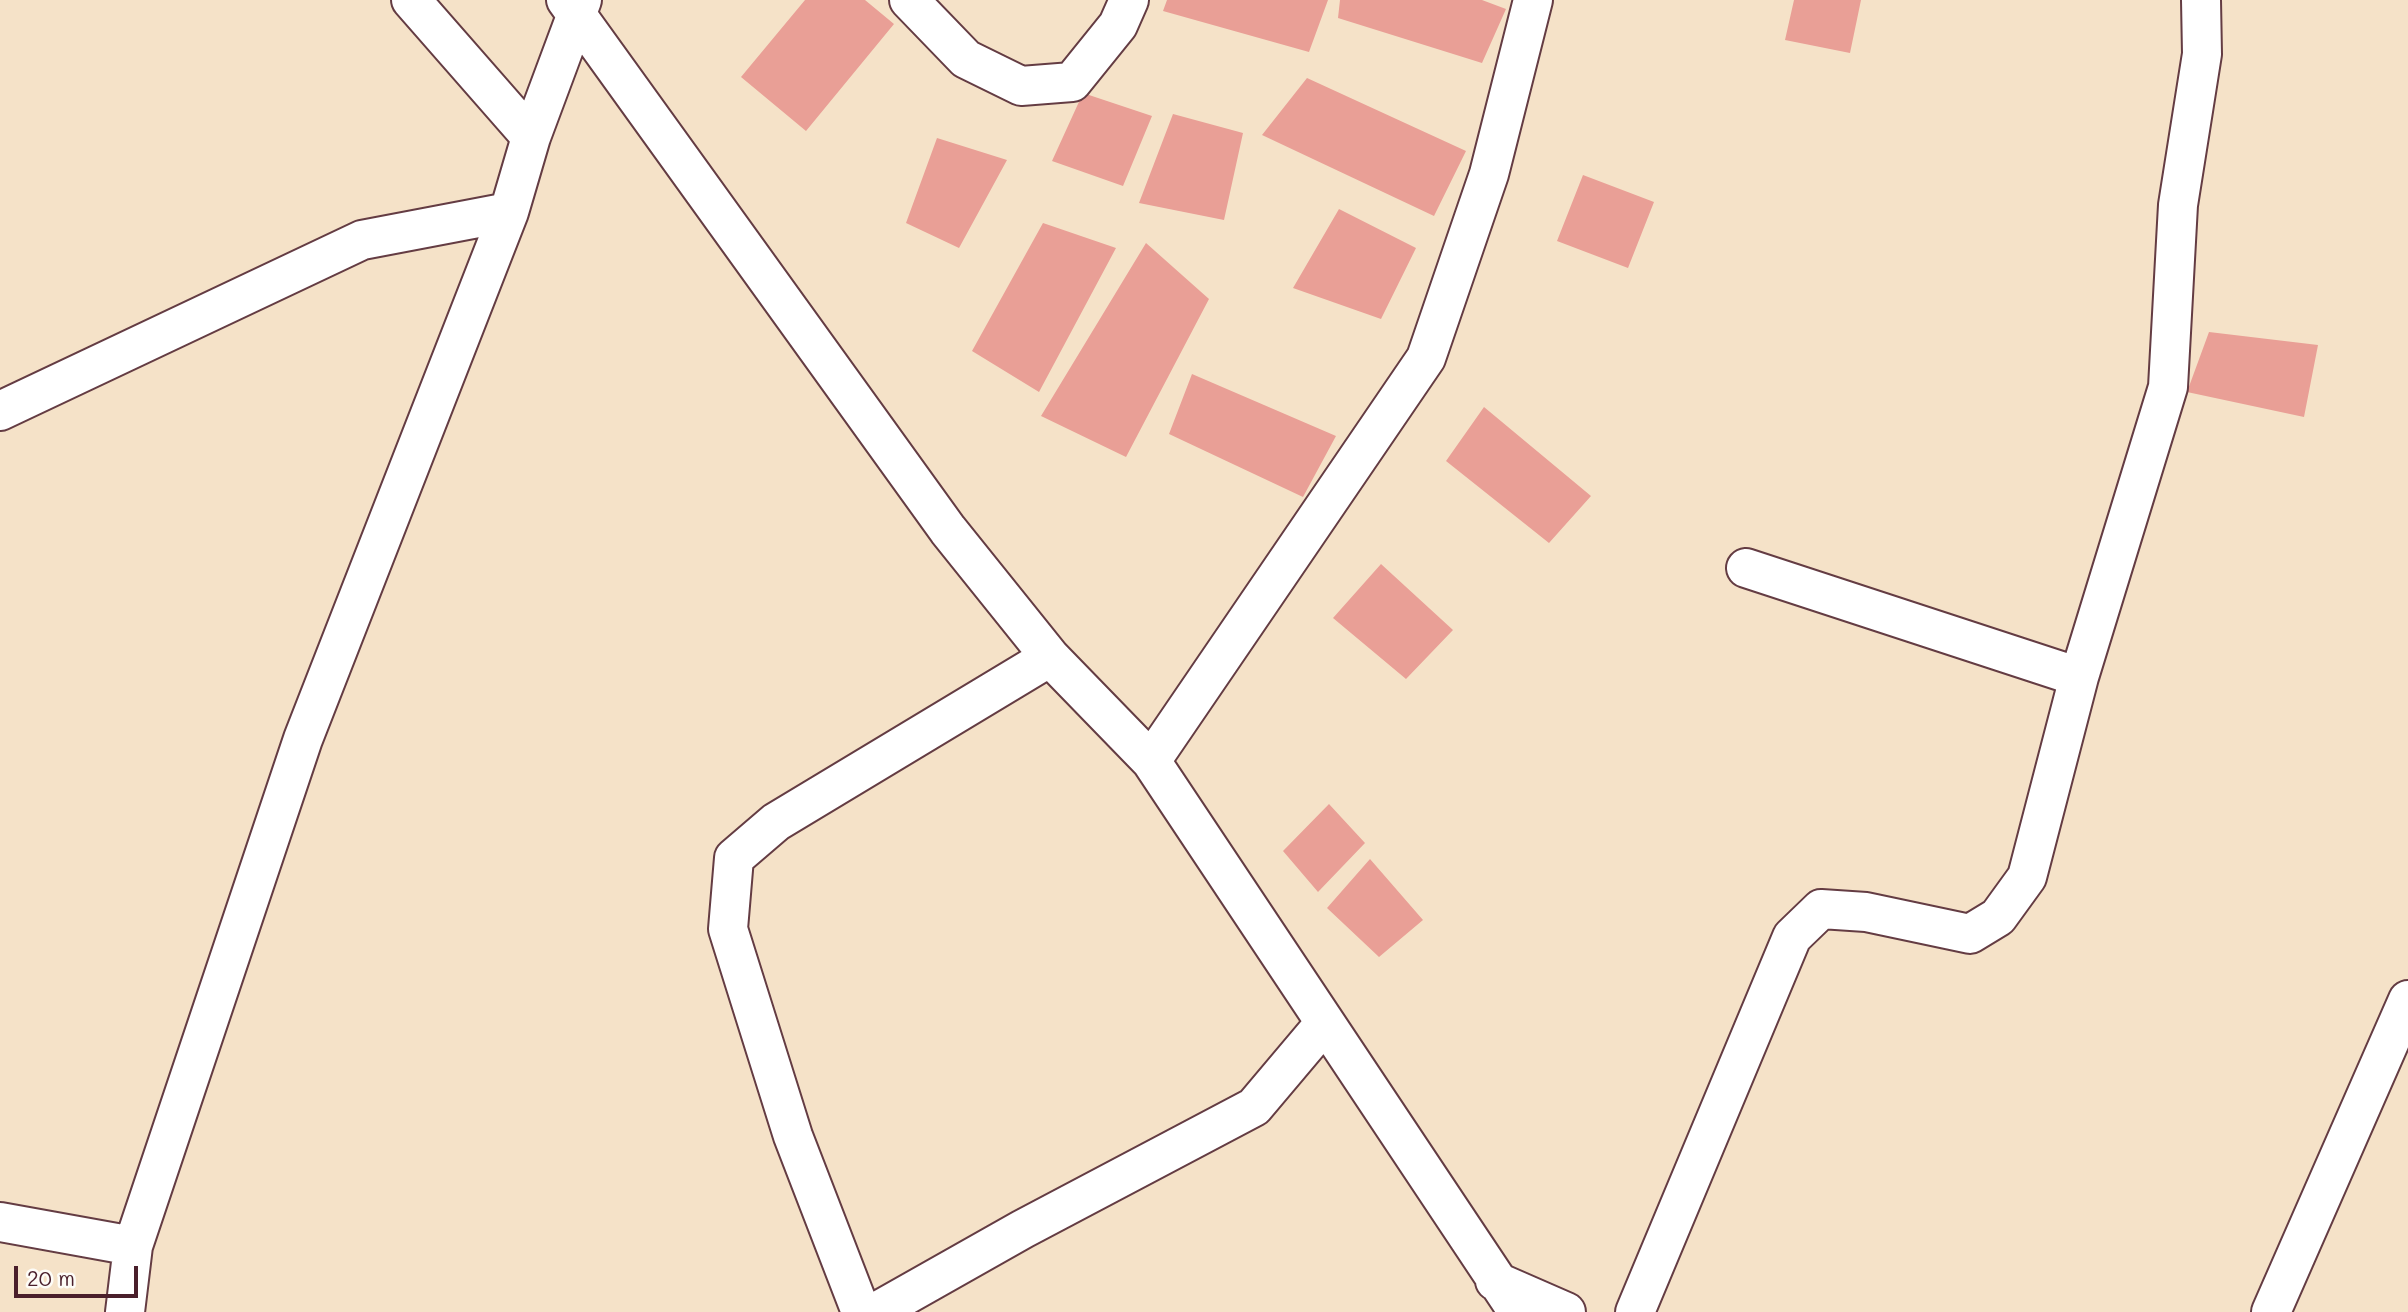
<!DOCTYPE html>
<html>
<head>
<meta charset="utf-8">
<style>
  body { margin:0 }
  #map { position:relative; width:2408px; height:1312px; overflow:hidden; background:#f5e2c8; font-family:Mali,sans-serif }
  canvas { display:block }
  .scale { position:absolute; left:14px; top:1266px; width:124px; height:32px; box-sizing:border-box; border:4px solid #4a1f2b; border-top:0; padding-left:9px; font-size:21px; line-height:24px; white-space:nowrap; color:#4a1f2b; -webkit-text-stroke:5px #fdfcf7; paint-order:stroke }
</style>
</head>
<body>
<div id="map">
<canvas width="2408" height="1312"></canvas>
<div class="scale">20 m</div>
</div>
<script>
const c = document.querySelector('canvas').getContext('2d');
c.lineJoin = 'round';
function paint(path, color) { c.fillStyle = color; c.fill(path, 'evenodd'); }
const poly = rows => new Path2D(rows.map(r => 'M' + r).join(''));
function trace(path, color, width, dash) { c.strokeStyle = color; c.lineWidth = width; c.lineCap = dash ? 'butt' : 'round'; c.setLineDash(dash || []); c.stroke(path); }
const building = poly([
  [805,0,865,0,894,24,806,131,741,77],
  [1167,0,1328,0,1309,52,1163,11],
  [1340,0,1482,0,1506,9,1482,63,1338,18],
  [1794,0,1861,0,1850,53,1785,40],
  [1307,78,1466,151,1434,216,1262,135],
  [1083,93,1152,116,1123,186,1052,161],
  [1173,114,1243,133,1224,220,1139,203],
  [937,138,1007,160,959,248,906,223],
  [1583,175,1654,202,1628,268,1557,241],
  [1339,209,1416,248,1381,319,1293,288],
  [1043,223,1116,248,1039,392,972,351],
  [1146,243,1209,299,1126,457,1041,416],
  [2209,332,2318,345,2304,417,2187,392],
  [1192,374,1336,436,1303,497,1169,434],
  [1484,407,1591,496,1549,543,1446,461],
  [1381,564,1453,630,1406,679,1333,618],
  [1329,804,1365,843,1318,892,1283,851],
  [1370,859,1423,920,1379,957,1327,908]
]);
const minor = poly([
  [411,0,531,137],
  [566,0,948,530,1050,657,1151,761,1518,1312],
  [909,0,966,59,1021,86,1072,82,1118,25,1129,0],
  [0,411,362,240,509,212],
  [1746,568,2079,677],
  [1151,761,1426,358,1489,174,1533,0],
  [0,1222,133,1246],
  [1495,1281,1566,1312],
  [125,1312,133,1246,303,739,509,212,531,137,582,0],
  [861,1312,793,1136,728,929,734,858,776,822,1050,657],
  [876,1312,1023,1229,1254,1107,1324,1024],
  [1635,1312,1792,937,1821,909,1866,912,1970,934,1998,917,2027,877,2079,677,2168,387,2178,205,2202,54,2201,0],
  [2271,1312,2408,1000]
]);
paint(building, '#e99f96');
trace(minor, '#643c43', 42);
trace(minor, '#fff', 38);
</script>
</body>
</html>
